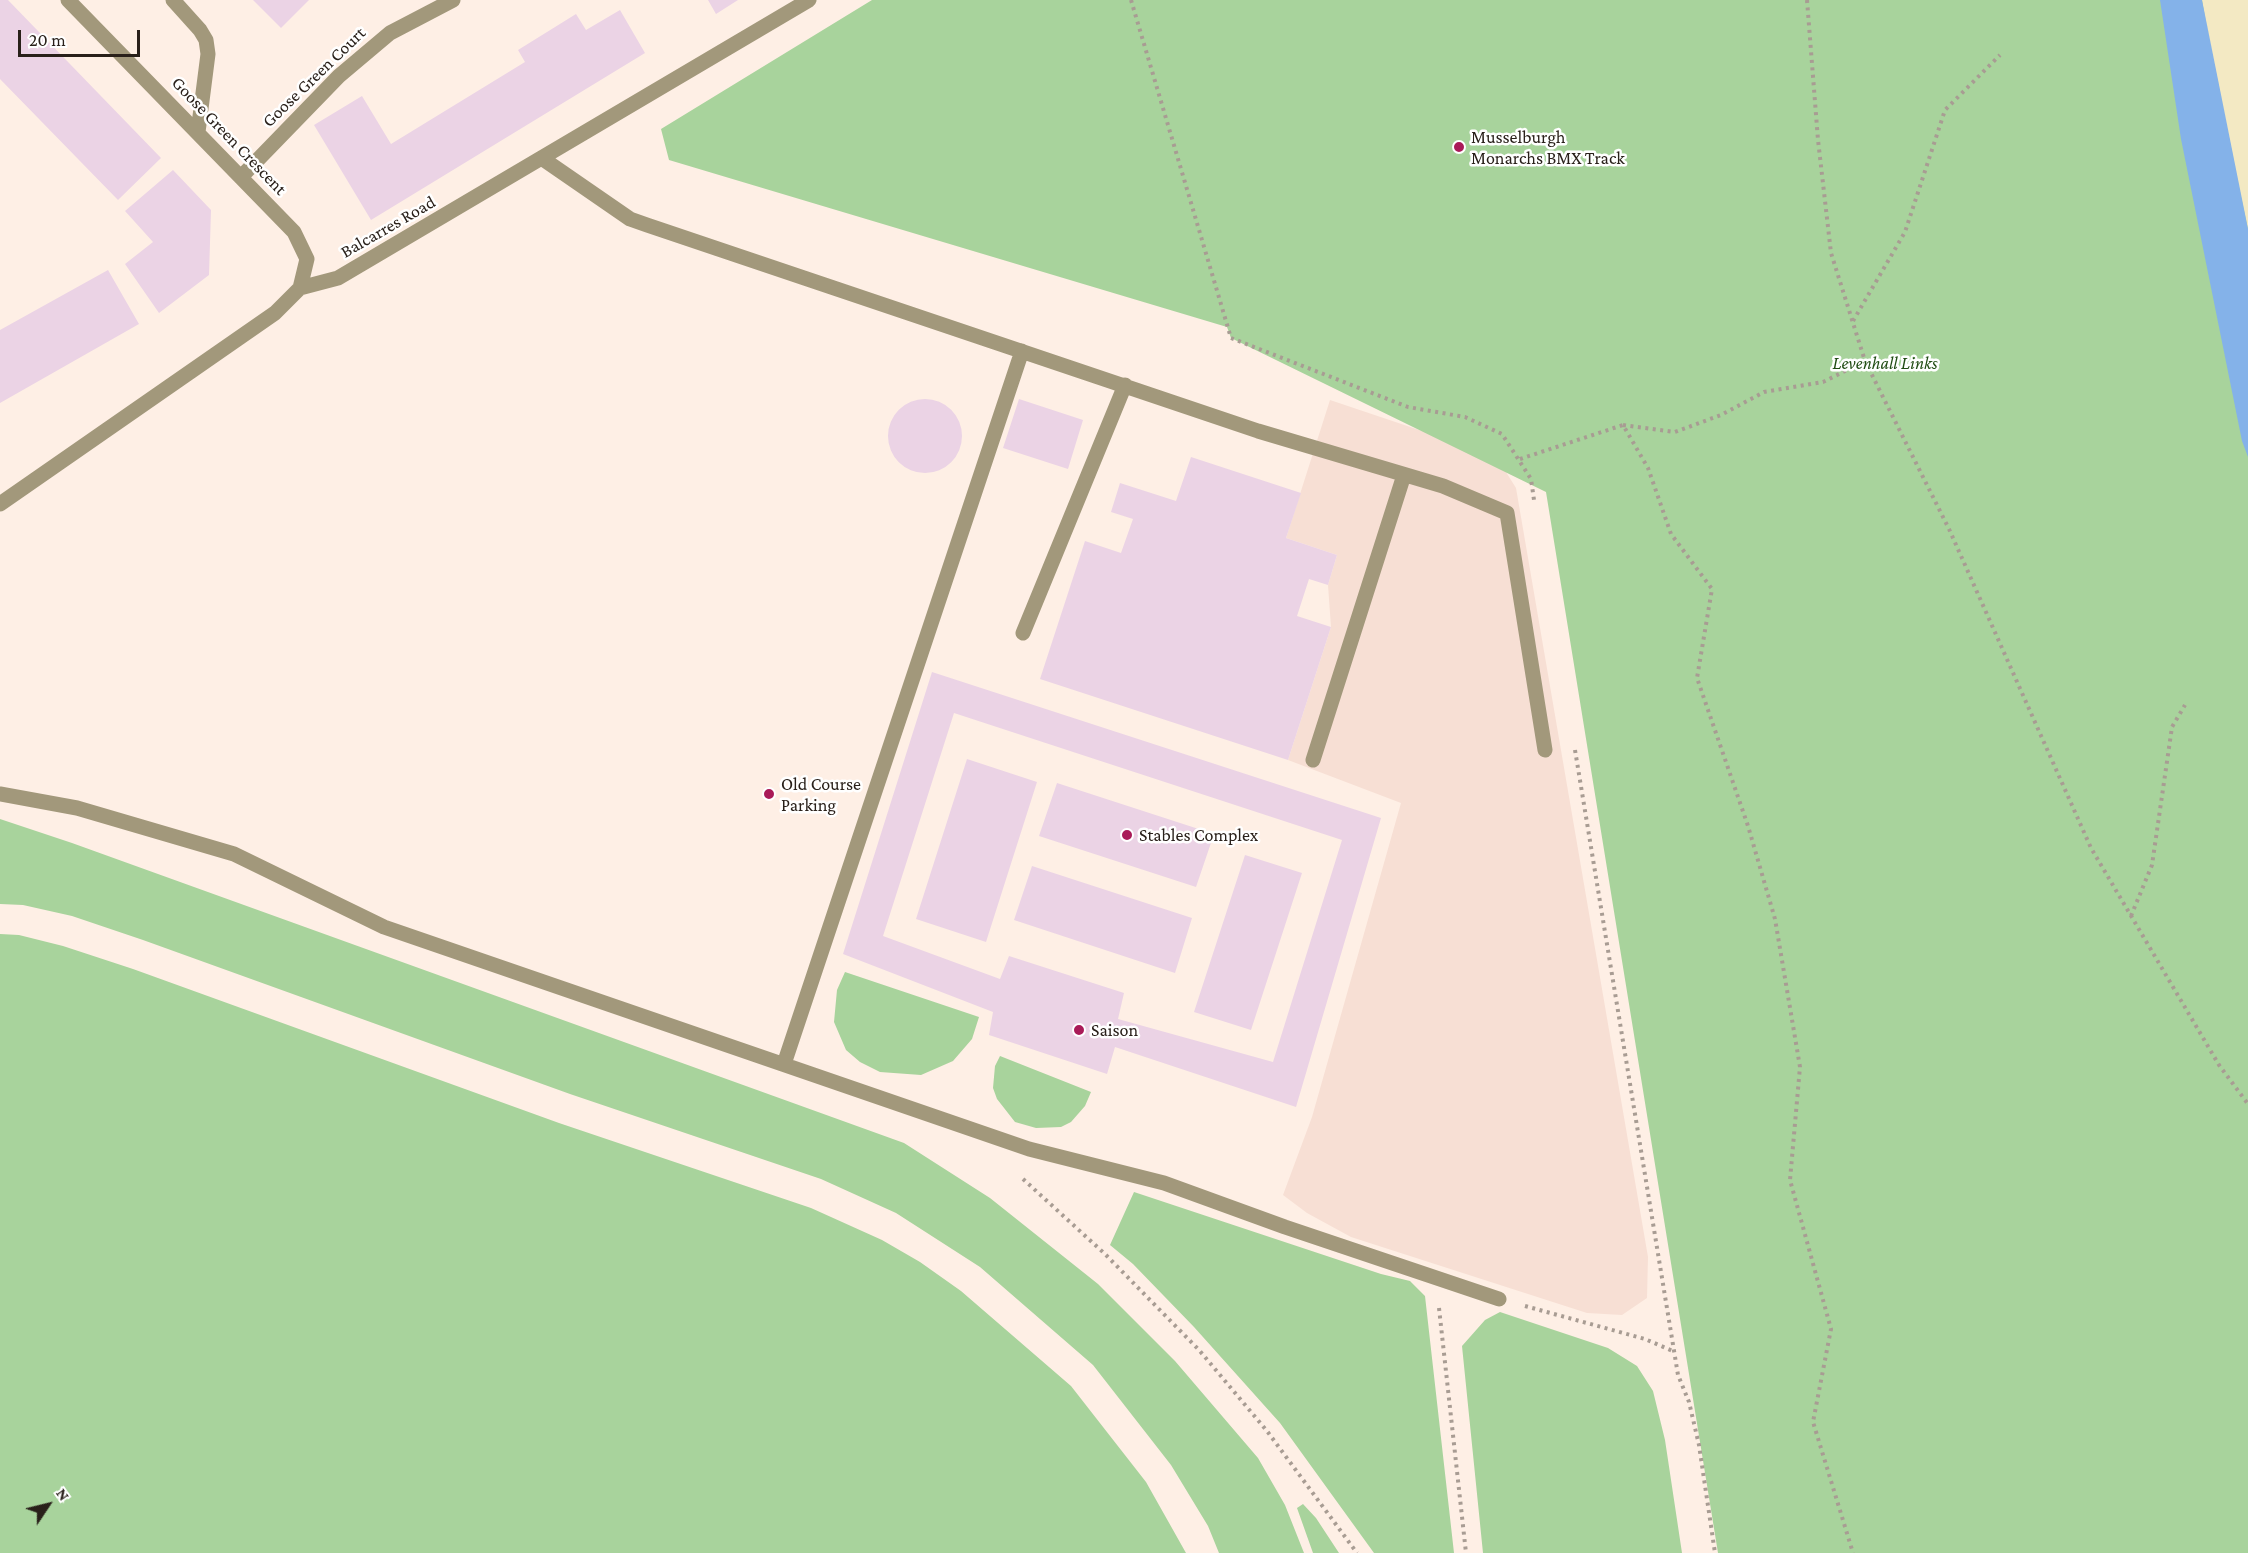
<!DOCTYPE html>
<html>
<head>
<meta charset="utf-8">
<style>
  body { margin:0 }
  #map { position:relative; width:2248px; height:1553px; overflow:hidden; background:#feefe5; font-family:"Crimson Pro",serif }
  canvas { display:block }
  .north { position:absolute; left:18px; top:1475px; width:60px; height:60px; -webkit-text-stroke:4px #fff; paint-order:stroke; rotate:55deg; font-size:16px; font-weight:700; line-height:24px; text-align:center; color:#29201a }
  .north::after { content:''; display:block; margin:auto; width:21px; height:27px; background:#29201a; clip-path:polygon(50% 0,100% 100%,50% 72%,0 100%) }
  .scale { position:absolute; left:18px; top:30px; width:122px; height:27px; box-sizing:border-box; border:3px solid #29201a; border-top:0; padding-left:8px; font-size:18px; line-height:21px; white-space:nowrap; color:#29201a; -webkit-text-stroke:4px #fff; paint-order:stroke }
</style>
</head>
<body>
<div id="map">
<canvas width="2248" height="1553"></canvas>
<div class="north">N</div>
<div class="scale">20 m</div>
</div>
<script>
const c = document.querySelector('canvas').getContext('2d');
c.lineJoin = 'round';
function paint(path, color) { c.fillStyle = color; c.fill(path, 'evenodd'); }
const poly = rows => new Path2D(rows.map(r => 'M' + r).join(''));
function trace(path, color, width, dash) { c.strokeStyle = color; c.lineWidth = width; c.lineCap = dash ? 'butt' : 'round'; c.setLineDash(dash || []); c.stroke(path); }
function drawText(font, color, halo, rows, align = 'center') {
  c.font = font + ' "Crimson Pro",serif'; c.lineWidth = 5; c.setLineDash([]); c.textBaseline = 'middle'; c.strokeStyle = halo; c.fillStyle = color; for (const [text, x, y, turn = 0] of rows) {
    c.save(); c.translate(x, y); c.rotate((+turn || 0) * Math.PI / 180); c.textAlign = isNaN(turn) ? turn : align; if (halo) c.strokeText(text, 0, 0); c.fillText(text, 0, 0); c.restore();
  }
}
const industrial = poly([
  [1330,400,1446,439,1501,464,1516,488,1648,1257,1647,1298,1622,1315,1587,1313,1351,1237,1307,1213,1283,1195,1312,1117,1401,803,1288,760,1331,627,1328,585,1337,555,1286,538]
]);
const green = poly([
  [872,0,2248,0,2248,1553,1718,1553,1546,492,1231,338,1227,327,669,160,661,129],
  [0,819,72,843,904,1143,990,1198,1098,1284,1175,1361,1258,1458,1285,1505,1304,1553,1219,1553,1208,1526,1171,1465,1093,1365,980,1267,896,1213,821,1179,570,1094,143,940,72,916,23,905,0,904],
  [0,934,19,935,63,946,133,969,559,1123,811,1208,882,1240,920,1262,961,1291,1071,1386,1146,1482,1186,1553,0,1553],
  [845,972,979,1017,972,1039,953,1061,921,1075,880,1072,860,1062,846,1050,834,1022,837,990],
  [1000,1056,1091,1092,1085,1106,1071,1122,1061,1127,1036,1128,1015,1122,997,1099,993,1088,995,1066],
  [1134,1192,1381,1274,1410,1281,1425,1296,1454,1553,1374,1553,1280,1423,1194,1327,1133,1264,1110,1245],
  [1500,1312,1608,1348,1637,1366,1653,1391,1665,1440,1682,1553,1483,1553,1462,1346,1485,1320],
  [1303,1504,1316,1518,1339,1553,1313,1553,1297,1508]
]);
const sand = poly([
  [2202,0,2248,0,2248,229,2214,70]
]);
const water = poly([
  [2160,0,2202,0,2248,229,2248,457,2242,441,2181,139]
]);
const building = poly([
  [0,0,8,0,161,158,118,200,0,79],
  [253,0,309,0,281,28],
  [708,0,738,0,716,14],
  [620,10,645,53,371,220,314,125,362,96,391,144,525,62,518,50,576,14,586,30],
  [173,170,211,210,209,275,159,313,125,264,153,242,125,211],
  [108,270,139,324,0,403,0,330],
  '888 436a37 37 0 1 1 74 0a37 37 0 1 1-74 0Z',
  [1019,399,1083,420,1068,469,1003,448],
  [1191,457,1301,493,1286,538,1337,555,1328,585,1309,579,1297,616,1331,627,1288,760,1040,679,1085,541,1121,553,1133,519,1111,512,1120,483,1176,501],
  [932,672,1381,818,1296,1107,1115,1047,1107,1074,989,1035,993,1012,843,954],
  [954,713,1342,840,1273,1062,1118,1019,1124,993,1009,956,1000,979,883,936],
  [967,759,1037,782,986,942,916,919],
  [1057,783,1214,834,1196,887,1039,836],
  [1245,855,1302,873,1251,1030,1194,1012],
  [1032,866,1192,918,1175,973,1014,920]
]);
const path = poly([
  [1131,0,1231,338,1408,407,1465,417,1502,434,1531,479,1534,500],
  [1807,0,1818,140,1831,253,1865,361,1949,529,2091,848,2219,1065,2248,1104],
  [1853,321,1905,232,1945,110,2000,55],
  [1623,425,1675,432,1721,415,1764,392,1823,382,1865,361],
  [1520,459,1623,425,1648,468,1671,534,1712,589,1697,678,1748,826,1775,919,1800,1067,1790,1180,1831,1329,1813,1422,1853,1553],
  [1575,750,1678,1375,1689,1402,1699,1445,1715,1553],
  [2131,916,2152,865,2172,727,2185,705],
  [1023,1179,1105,1254,1199,1350,1267,1431,1357,1553],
  [1525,1306,1645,1339,1675,1352],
  [1439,1308,1466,1553]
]);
const minor = poly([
  [68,0,294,232,307,259,300,288],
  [173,0,200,30,206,40,208,54,198,132],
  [543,159,630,219,647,225,1258,431,1443,486,1507,513,1545,750],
  [242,176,339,76,390,33,453,0],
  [0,504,275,313,300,288,338,278,809,0],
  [1023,633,1125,385],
  [1313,760,1404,475],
  [0,794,77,808,234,854,384,927,1029,1149,1164,1183,1285,1227,1499,1299],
  [784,1064,1022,351]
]);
const markers = [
  [1459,147,6,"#a91a58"],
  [769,794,6,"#a91a58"],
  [1127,835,6,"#a91a58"],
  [1079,1030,6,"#a91a58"]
];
const streetNames = [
  ["Goose Green Court",314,77,-44],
  ["Goose Green Crescent",229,136,46],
  ["Balcarres Road",388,227,-30]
];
const poiNames = [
  ["Musselburgh",1471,137],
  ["Monarchs BMX Track",1471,158],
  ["Old Course",781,784],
  ["Parking",781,805],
  ["Stables Complex",1139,835],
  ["Saison",1091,1030]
];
const parkNames = [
  ["Levenhall Links",1885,363]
];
paint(industrial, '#f7dfd4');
paint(green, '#a8d39c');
paint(sand, '#f3e9c3');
paint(water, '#84b2e9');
paint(building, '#ebd3e5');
trace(path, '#a89c93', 4, [3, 4.5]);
trace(minor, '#a2987b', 15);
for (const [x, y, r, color] of markers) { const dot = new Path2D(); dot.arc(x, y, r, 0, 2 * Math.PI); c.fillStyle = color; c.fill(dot); trace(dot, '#fff', 2); }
drawText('18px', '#29201a', '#fff', streetNames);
drawText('18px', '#29201a', '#fff', poiNames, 'left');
drawText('italic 18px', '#204c13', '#fff', parkNames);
</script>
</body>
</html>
